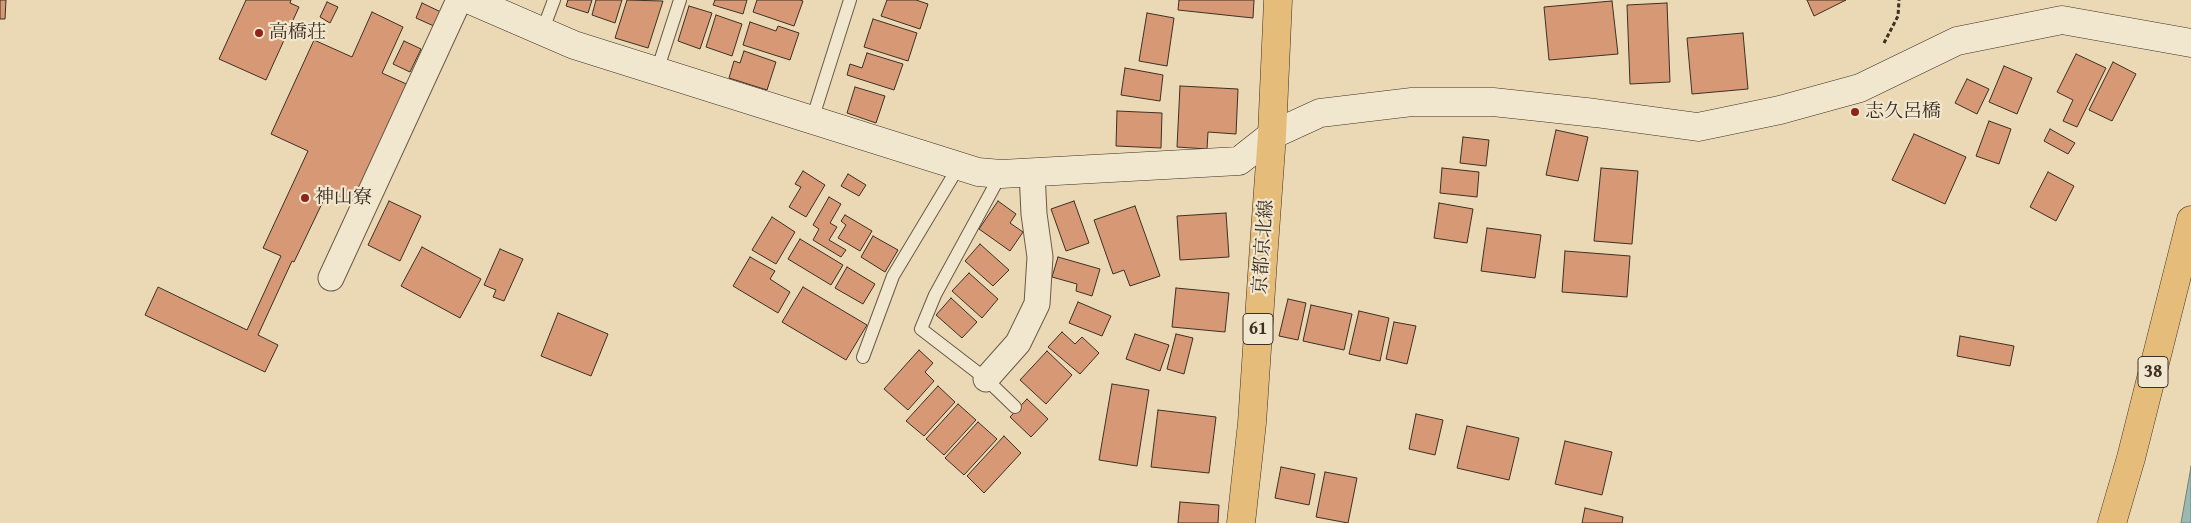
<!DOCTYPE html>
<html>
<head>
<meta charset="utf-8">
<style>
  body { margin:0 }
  canvas { display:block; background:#ead9b4 }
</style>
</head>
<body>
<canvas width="2191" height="523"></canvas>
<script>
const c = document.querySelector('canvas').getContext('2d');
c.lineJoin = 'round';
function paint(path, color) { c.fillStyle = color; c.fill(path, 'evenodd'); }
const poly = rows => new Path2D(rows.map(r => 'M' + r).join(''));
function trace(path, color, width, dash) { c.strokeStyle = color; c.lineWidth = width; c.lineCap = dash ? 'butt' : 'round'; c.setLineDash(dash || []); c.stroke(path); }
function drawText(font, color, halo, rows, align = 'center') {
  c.font = font + ' "Gentium Book Plus","Noto Serif JP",serif'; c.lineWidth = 4.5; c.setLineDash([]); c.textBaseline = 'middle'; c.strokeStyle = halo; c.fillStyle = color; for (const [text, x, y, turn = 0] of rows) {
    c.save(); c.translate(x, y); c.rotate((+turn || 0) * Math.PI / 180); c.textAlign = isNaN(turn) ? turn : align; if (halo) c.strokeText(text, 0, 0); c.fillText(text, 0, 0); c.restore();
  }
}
const water = poly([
  [2191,466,2191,523,2181,523,2191,467,2191,466]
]);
const building = poly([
  [0,0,6,0,5,19,0,19,0,0],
  [246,0,291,0,290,3,299,7,266,80,219,59,246,0],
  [568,0,592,0,588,13,566,6,568,0],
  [596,0,622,0,615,23,592,15,596,0],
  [627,0,663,1,648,48,615,38,627,0],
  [715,0,747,0,743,14,713,5,715,0],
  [757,0,800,0,803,1,794,26,753,12,757,0],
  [887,0,916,0,928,4,920,29,881,16,887,0],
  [1179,0,1254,0,1253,18,1178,10,1179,0],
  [1807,0,1846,0,1814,16,1807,0],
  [1612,1,1618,54,1549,60,1544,7,1612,1],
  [327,2,338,7,330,23,320,17,327,2],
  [422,3,443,13,436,27,416,18,422,3],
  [1667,3,1670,82,1630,84,1627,5,1667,3],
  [689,6,712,13,700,49,678,41,689,6],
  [372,12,403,27,382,73,413,87,358,205,328,191,294,262,292,261,258,335,278,345,265,372,145,315,158,287,247,330,281,256,263,248,308,151,271,134,314,40,352,57,372,12],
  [1147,13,1174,18,1167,66,1139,61,1147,13],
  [716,15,742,24,732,56,706,47,716,15],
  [873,19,917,33,908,61,864,47,873,19],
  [750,22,776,31,778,26,799,33,790,60,743,45,750,22],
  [1743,33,1748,89,1692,94,1687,38,1743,33],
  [404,41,421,49,410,72,393,64,404,41],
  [744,51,776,62,767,90,729,78,734,61,740,63,744,51],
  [867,53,903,64,894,90,847,75,850,64,862,68,867,53],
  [2076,54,2106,68,2077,127,2063,121,2073,100,2057,92,2076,54],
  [2113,62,2136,74,2112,121,2089,110,2113,62],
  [2004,66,2032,78,2017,114,1989,102,2004,66],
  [1125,68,1163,75,1160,101,1121,95,1125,68],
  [1967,79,1989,89,1977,114,1955,103,1967,79],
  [1180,86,1238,89,1236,134,1208,132,1207,149,1177,147,1180,86],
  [855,87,885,96,876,123,847,113,855,87],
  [1117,111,1162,113,1161,148,1116,146,1117,111],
  [1989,121,2011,129,1999,164,1976,156,1989,121],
  [2050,129,2075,143,2068,154,2044,141,2050,129],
  [1556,130,1588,137,1578,181,1546,175,1556,130],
  [1914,134,1966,157,1945,204,1892,180,1914,134],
  [1463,137,1489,140,1486,166,1460,163,1463,137],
  [1442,168,1479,172,1477,197,1440,193,1442,168],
  [1601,168,1638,171,1632,244,1594,241,1601,168],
  [803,171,825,185,806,217,789,207,801,187,795,184,803,171],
  [2048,172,2074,186,2056,221,2030,207,2048,172],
  [848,174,866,185,859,196,841,186,848,174],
  [829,197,841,204,830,223,837,227,829,240,846,250,841,257,813,240,819,229,813,225,829,197],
  [389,201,421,216,400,261,368,245,389,201],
  [998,201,1016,214,1010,223,1023,232,1010,251,979,229,998,201],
  [1074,201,1089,243,1066,251,1051,209,1074,201],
  [1439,203,1473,209,1467,243,1434,238,1439,203],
  [1135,206,1160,276,1130,286,1124,270,1113,274,1094,220,1135,206],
  [1226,213,1229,257,1180,260,1177,216,1226,213],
  [845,215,872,231,860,251,838,238,846,225,841,221,845,215],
  [772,217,795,232,776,264,752,250,772,217],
  [1487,228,1541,235,1535,278,1481,271,1487,228],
  [873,236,898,250,885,272,861,257,873,236],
  [800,239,843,265,831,285,788,259,800,239],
  [980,244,1009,270,993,286,965,261,980,244],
  [422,247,481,279,460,318,401,286,422,247],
  [500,249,523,259,504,301,493,297,496,290,484,285,500,249],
  [1565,251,1630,256,1627,297,1562,292,1565,251],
  [750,257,775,271,770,279,790,292,778,313,733,286,750,257],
  [1058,257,1100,269,1092,296,1076,291,1077,284,1052,277,1058,257],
  [847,267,875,284,863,304,835,288,847,267],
  [969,273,998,299,982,318,952,291,969,273],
  [803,287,867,325,846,360,782,322,803,287],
  [1176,288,1229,293,1225,332,1172,327,1176,288],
  [951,298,977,322,962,338,936,315,951,298],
  [1288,299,1306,303,1298,340,1279,336,1288,299],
  [1078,302,1111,316,1102,336,1069,323,1078,302],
  [1311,305,1352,314,1344,350,1303,341,1311,305],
  [1359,311,1389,318,1380,361,1349,354,1359,311],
  [558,313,608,334,591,376,541,356,558,313],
  [1394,322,1416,326,1407,364,1386,359,1394,322],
  [1062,332,1075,344,1082,337,1099,353,1080,374,1048,347,1062,332],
  [1135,334,1169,345,1160,371,1126,359,1135,334],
  [1176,334,1193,338,1184,374,1167,369,1176,334],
  [1960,336,2014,346,2010,366,1957,356,1960,336],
  [919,350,933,363,925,372,934,381,908,410,884,389,919,350],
  [1047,351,1072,375,1046,404,1020,380,1047,351],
  [1112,384,1149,390,1137,466,1099,460,1112,384],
  [938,386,955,402,924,436,906,421,938,386],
  [1027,399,1048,419,1031,437,1010,417,1027,399],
  [958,404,976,420,944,455,926,439,958,404],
  [1158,410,1216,417,1209,473,1151,467,1158,410],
  [1416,414,1443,420,1435,455,1409,449,1416,414],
  [978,422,997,439,964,475,945,458,978,422],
  [1467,426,1519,438,1509,480,1457,468,1467,426],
  [1004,436,1021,453,984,493,967,476,1004,436],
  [1565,441,1612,452,1602,495,1555,484,1565,441],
  [1281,467,1315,474,1309,505,1275,498,1281,467],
  [1325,472,1357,478,1348,523,1316,517,1325,472],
  [1180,502,1219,505,1218,523,1178,523,1180,502],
  [1585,508,1623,517,1622,523,1582,523,1585,508]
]);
const path = poly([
  [1884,43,1898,16,1899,0]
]);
const lane = poly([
  [542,32,554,0],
  [657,71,680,0],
  [812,120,850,0],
  [1001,174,935,295,921,329,986,379,1015,407],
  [863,357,893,276,959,166]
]);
const street = poly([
  [331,278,459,0],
  [986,379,1018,343,1037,304,1040,257,1034,214,1032,172]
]);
const secondary = poly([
  [470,0,574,45,978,172,1001,174,1239,161,1272,135,1320,113,1412,102,1493,102,1595,113,1698,127,1780,110,1860,88,1957,41,2062,20,2191,43]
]);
const primary = poly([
  [1241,523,1252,423,1263,260,1272,135,1278,0],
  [2112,523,2131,458,2191,220]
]);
const markers = [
  [259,33,5,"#8f2418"],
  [1855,112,5,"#8f2418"],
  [305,198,5,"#8f2418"]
];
const shields = [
  [1258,329,30],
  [2153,372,30]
];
const shieldNames = [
  ["61",1258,329],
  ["38",2153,372]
];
const poiNames = [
  ["高橋荘",269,33],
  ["志久呂橋",1865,112],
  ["神山寮",315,198]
];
const streetNames = [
  ["京都京北線",1264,247,-86]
];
paint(water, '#9ab9b4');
trace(water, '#75827a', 1);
paint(building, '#d79875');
trace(building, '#3d3024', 1);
trace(lane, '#685a48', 14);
trace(street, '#685a48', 27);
trace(secondary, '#3d3024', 29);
trace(primary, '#3d3024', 29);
trace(path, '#3d3024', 3, [4, 2.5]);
trace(lane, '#f1e6ce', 12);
trace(street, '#f1e6ce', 25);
trace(secondary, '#f1e6ce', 28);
trace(primary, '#e5bc7a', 28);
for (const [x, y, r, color] of markers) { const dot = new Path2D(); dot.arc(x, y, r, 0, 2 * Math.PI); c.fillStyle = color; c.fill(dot); trace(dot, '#f1e6ce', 2); }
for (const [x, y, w] of shields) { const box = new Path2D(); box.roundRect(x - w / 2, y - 15.5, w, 31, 4); c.fillStyle = '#f1e6ce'; c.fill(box); trace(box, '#3d3024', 1); }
drawText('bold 18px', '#3d3024', null, shieldNames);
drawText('19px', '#3d3024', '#f1e6ce', poiNames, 'left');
drawText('19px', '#3d3024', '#f1e6ce', streetNames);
</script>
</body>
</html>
